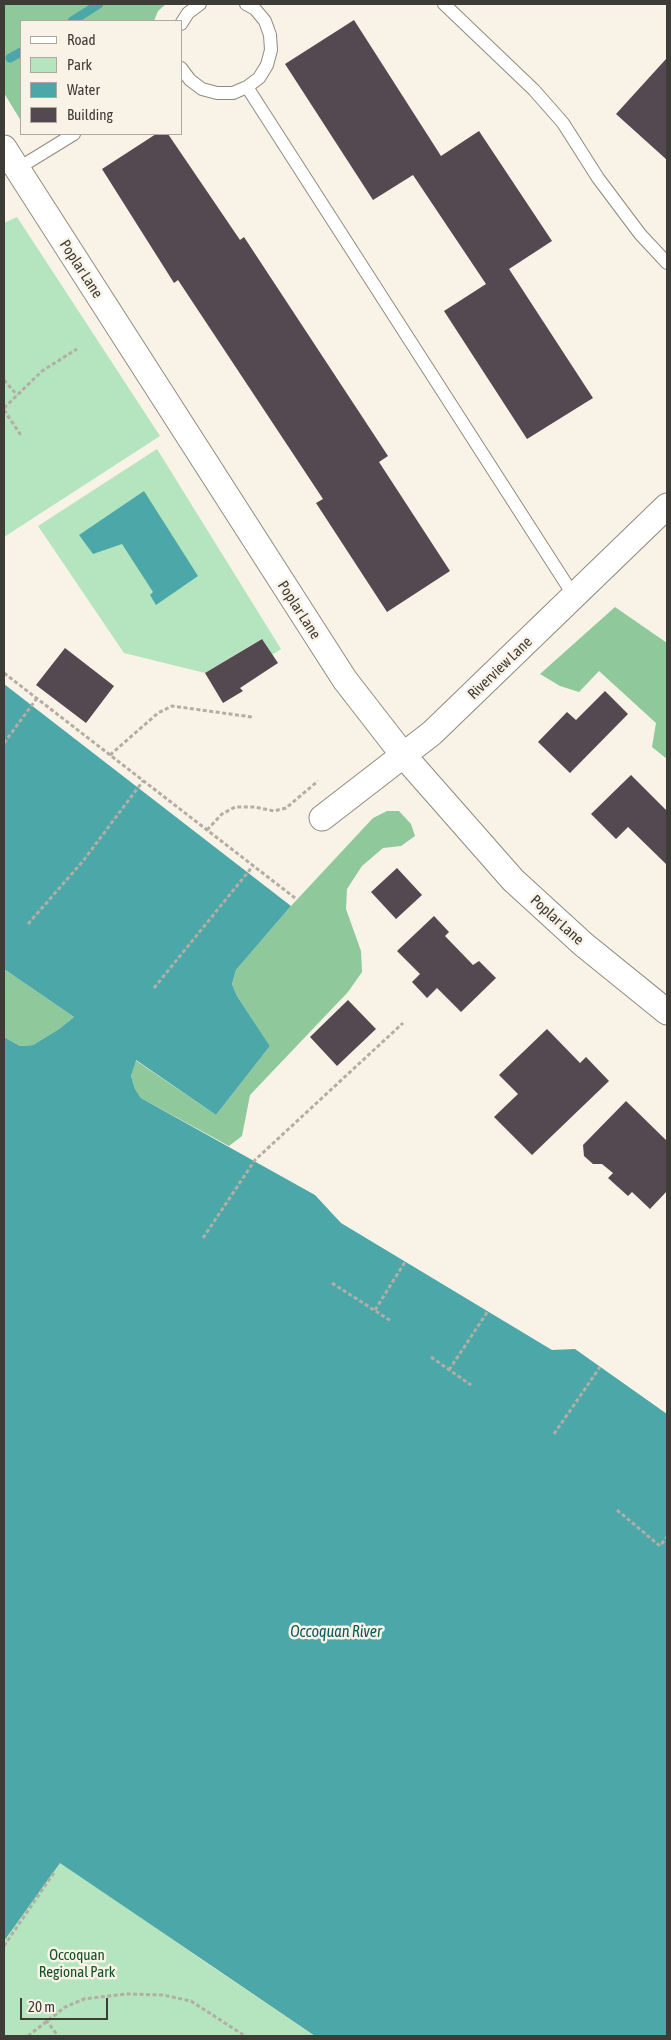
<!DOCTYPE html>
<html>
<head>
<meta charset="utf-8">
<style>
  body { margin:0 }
  #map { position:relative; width:671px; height:2040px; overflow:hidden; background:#f9f2e6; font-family:"Asap Condensed",sans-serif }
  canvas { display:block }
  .frame { position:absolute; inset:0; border:5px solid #3e3c37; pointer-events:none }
  .legend { position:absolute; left:20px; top:20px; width:162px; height:115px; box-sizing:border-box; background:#f9f2e6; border:1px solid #aea9a0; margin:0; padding:6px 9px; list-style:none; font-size:15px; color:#3e3c37 }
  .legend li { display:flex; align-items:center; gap:10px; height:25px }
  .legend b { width:25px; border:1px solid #aea9a0 }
  .scale { position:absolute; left:20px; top:1998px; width:88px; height:22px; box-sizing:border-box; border:2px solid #3e3c37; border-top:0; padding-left:6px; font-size:15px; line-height:18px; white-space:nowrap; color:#3e3c37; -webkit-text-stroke:4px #f9f2e6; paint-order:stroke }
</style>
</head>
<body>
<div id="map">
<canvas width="671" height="2040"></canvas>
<div class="frame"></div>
<ul class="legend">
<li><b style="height:6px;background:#fff"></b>Road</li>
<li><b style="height:14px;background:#b4e5bf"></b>Park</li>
<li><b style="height:14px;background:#4ca8a8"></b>Water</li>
<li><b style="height:14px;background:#544950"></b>Building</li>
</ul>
<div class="scale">20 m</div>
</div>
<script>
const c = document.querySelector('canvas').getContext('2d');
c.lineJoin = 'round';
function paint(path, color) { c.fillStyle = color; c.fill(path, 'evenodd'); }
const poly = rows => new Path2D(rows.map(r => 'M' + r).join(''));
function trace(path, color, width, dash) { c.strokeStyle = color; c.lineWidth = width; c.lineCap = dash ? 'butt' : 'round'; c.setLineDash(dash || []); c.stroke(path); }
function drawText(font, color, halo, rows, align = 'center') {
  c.font = font + ' "Asap Condensed",sans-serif'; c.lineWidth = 5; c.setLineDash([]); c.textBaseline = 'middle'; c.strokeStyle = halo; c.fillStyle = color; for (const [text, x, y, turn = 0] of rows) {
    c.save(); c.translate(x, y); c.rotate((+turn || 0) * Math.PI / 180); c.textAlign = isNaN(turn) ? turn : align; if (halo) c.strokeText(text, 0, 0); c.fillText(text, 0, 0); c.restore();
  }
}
const green = poly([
  [17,217,160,436,4,537,4,223],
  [157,449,281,649,272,655,261,639,205,673,124,653,38,526],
  [60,1862,208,1964,315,2036,4,2036,4,1941]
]);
const forest = poly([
  [4,4,166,4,158,11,154,21,21,21,21,121,4,93],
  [615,607,667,643,667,759,652,747,656,723,599,671,579,692,560,686,540,674],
  [387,811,399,811,411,824,415,836,401,846,383,848,362,866,347,889,346,909,361,951,362,972,348,992,250,1095,242,1136,229,1146,141,1098,135,1089,131,1076,135,1060,216,1115,270,1046,237,996,232,984,236,970,291,906,373,818],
  [4,969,74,1017,59,1029,33,1045,20,1046,4,1037]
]);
const water = poly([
  [144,491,198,576,156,605,150,595,153,592,122,544,93,554,79,535],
  [4,684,291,906,236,970,232,984,237,996,270,1046,216,1115,136,1060,131,1076,135,1089,141,1098,315,1195,341,1223,552,1350,575,1349,667,1414,667,2036,315,2036,60,1863,4,1941,4,1037,20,1046,33,1045,59,1029,74,1017,4,969]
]);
const stream = poly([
  [72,21,99,4],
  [10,58,21,52]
]);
const building = poly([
  [354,20,441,156,479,131,552,241,509,269,593,398,527,439,444,311,486,284,413,175,373,200,285,64],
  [666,59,667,59,667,160,616,114],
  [156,134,168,134,240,240,244,237,388,456,379,462,450,571,387,612,316,503,323,499,178,280,174,283,102,169],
  [262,639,278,663,240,688,243,691,223,703,205,673],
  [65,648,114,686,86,723,36,685],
  [605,691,628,714,570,773,538,742,567,712,576,720],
  [631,775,667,811,667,862,666,864,628,827,616,839,591,814],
  [397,868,422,895,396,919,371,892],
  [434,916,449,932,445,936,473,965,479,961,496,978,461,1012,437,988,427,998,412,982,420,974,397,951],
  [348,1000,376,1029,337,1066,310,1037],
  [547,1029,580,1063,586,1057,609,1081,532,1155,494,1117,518,1094,499,1075],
  [626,1101,667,1141,667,1191,650,1209,632,1192,628,1196,608,1178,613,1173,602,1164,593,1164,584,1156,583,1145]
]);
const path = poly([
  [4,380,17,395],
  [4,408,42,371,77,349],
  [4,410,22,437],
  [4,673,295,898],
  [4,743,37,698],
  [110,755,158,713,172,706,252,717],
  [207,830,222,814,235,807,255,807,274,811,286,808,318,781],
  [28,924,83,861,143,781],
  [154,988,253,866],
  [203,1238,255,1160,403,1023],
  [332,1283,391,1321],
  [375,1310,405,1262],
  [431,1357,471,1385],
  [449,1370,488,1311],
  [554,1434,600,1367],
  [617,1510,660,1546,667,1537],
  [4,1946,55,1871],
  [46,2020,58,2036],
  [28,2036,65,2007,84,1999,127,1994,163,1995,191,2001,245,2036]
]);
const lane = poly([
  [444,4,534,90,563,123,598,178,640,234,667,263],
  [181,24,188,13,200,4],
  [181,68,190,80,202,89,217,93,233,93,247,87,259,78,267,65,271,50,270,35,265,21,255,9,246,4],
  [247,87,574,596],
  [17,169,74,134]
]);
const street = poly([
  [4,148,345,680,404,756,513,880,583,944,667,1012],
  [322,818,432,733,667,506]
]);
const streetNames = [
  ["Poplar Lane",81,269,57],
  ["Poplar Lane",299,610,57],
  ["Riverview Lane",500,668,-44],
  ["Poplar Lane",557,920,42]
];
const parkNames = [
  ["Occoquan",77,1955],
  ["Regional Park",77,1972]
];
const waterNames = [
  ["Occoquan River",336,1632]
];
paint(green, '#b4e5bf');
paint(forest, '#8ec89b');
paint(water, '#4ca8a8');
trace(stream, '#4ca8a8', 9);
paint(building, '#544950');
trace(lane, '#918b7f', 14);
trace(street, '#918b7f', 27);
trace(path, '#b3aea5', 3, [4, 2.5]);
trace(lane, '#fff', 12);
trace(street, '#fff', 25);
drawText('15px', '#3e3c37', '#f9f2e6', streetNames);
drawText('15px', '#115228', '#f9f2e6', parkNames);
drawText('italic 16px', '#0b5c5c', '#f9f2e6', waterNames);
</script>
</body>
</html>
